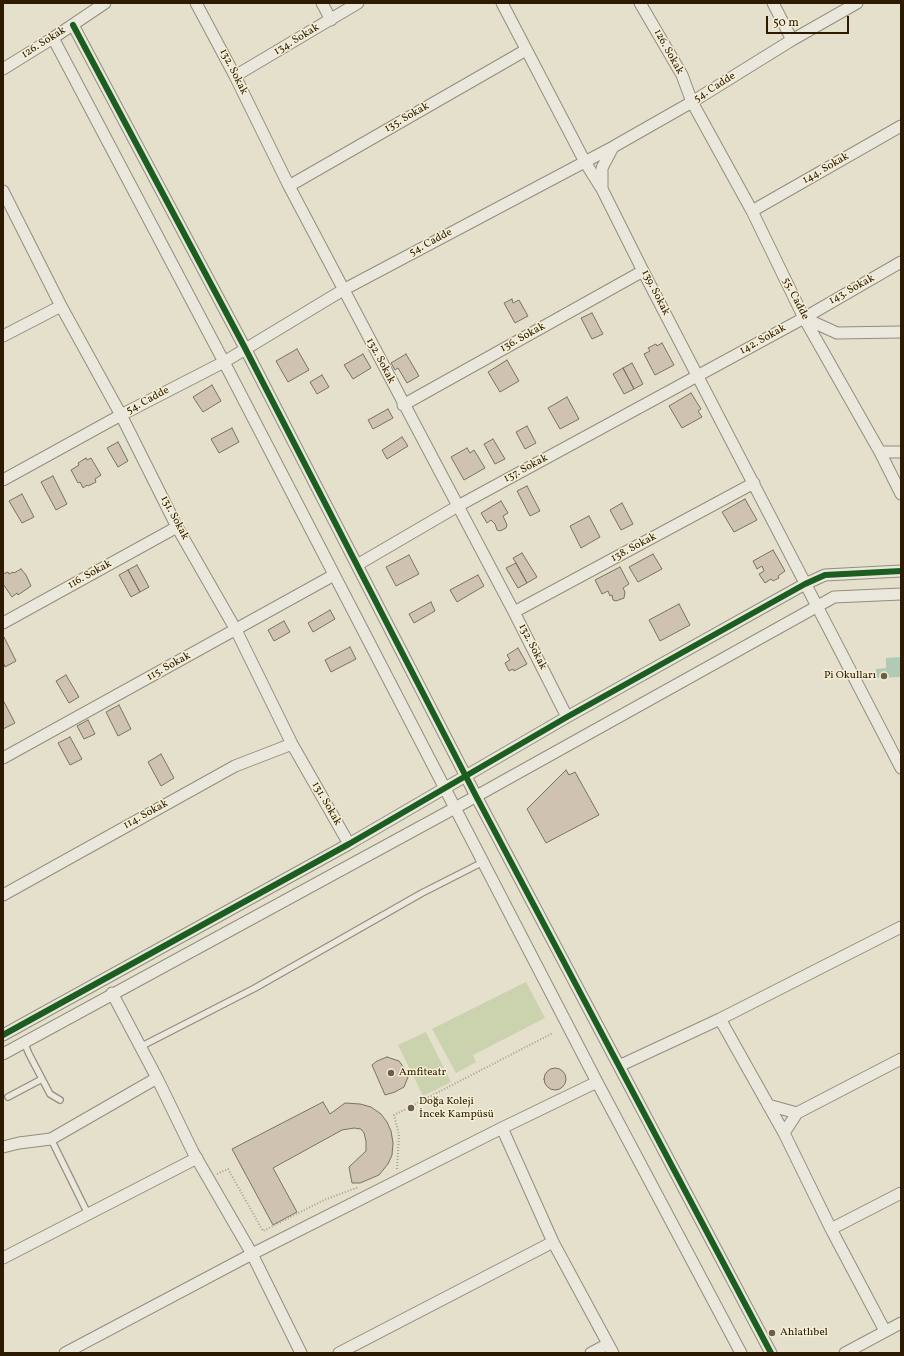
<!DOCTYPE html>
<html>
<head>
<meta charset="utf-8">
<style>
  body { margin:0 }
  #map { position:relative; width:904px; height:1356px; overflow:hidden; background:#e5e0cb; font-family:Vollkorn,serif }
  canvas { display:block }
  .frame { position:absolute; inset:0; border:4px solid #2d1a00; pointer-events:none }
  .scale { position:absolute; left:766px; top:16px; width:83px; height:18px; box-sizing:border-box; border:2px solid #2d1a00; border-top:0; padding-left:5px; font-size:12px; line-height:14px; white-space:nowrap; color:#2d1a00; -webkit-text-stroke:3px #f5efd6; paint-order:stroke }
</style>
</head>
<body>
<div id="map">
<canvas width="904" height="1356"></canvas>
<div class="frame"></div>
<div class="scale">50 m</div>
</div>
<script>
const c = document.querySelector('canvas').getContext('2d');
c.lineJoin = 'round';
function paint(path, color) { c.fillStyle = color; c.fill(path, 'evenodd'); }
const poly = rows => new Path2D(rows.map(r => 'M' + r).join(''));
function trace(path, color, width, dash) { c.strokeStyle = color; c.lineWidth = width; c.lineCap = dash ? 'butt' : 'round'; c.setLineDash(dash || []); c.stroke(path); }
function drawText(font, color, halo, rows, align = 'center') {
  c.font = font + ' Vollkorn,serif'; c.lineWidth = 3; c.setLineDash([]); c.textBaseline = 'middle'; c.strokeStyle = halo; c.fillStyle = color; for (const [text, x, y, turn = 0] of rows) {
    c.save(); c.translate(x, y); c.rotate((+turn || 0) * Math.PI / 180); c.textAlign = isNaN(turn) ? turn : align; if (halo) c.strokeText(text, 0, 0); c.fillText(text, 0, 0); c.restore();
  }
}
const green = poly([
  [526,982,545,1018,473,1055,476,1062,456,1073,432,1029],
  [426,1032,451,1082,423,1096,398,1045]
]);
const water = poly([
  [901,657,901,677,876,678,876,669,886,668,886,658]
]);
const building = poly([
  [512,299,513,303,519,300,528,316,515,323,504,303,512,299],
  [592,313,603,334,592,339,581,318,592,313],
  [662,343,674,365,655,375,644,354,650,351,648,348,656,344,657,346,662,343],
  [297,349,309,370,288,382,276,361,297,349],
  [363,354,371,368,353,379,344,365,363,354],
  [406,354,419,376,407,383,398,368,395,370,391,363,406,354],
  [507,360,519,381,500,392,488,372,507,360],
  [632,363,643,384,634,389,623,368,632,363],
  [623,368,634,389,624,394,613,374,623,368],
  [322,375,329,387,317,394,310,382,322,375],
  [212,385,221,401,203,412,193,397,212,385],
  [691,393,701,409,698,411,702,417,682,428,669,406,691,393],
  [567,397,579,419,560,429,548,408,567,397],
  [388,409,393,418,373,429,368,420,388,409],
  [527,426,536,443,525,449,516,432,527,426],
  [232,428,239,442,219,453,211,439,232,428],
  [402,437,408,446,387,459,382,450,402,437],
  [493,439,505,459,495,464,484,444,493,439],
  [118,442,128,461,118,467,107,448,118,442],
  [467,448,470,453,474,450,485,468,464,480,451,457,467,448],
  [86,458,87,460,91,458,101,475,95,479,96,482,88,486,87,485,83,488,80,482,78,483,71,470,79,465,78,463,86,458],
  [53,476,67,504,56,510,41,482,53,476],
  [527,486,540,511,530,516,517,491,527,486],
  [22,494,34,517,22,523,9,501,22,494],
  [745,499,757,520,734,532,722,512,745,499],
  [501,501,508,513,503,516,507,525,506,528,500,531,497,530,495,524,491,520,487,523,481,513,501,501],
  [622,503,633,524,621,530,610,510,622,503],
  [589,516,600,537,581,548,570,526,589,516],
  [773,550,785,571,778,576,779,578,773,581,771,579,765,583,759,574,764,571,762,566,757,569,753,561,773,550],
  [522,553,537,577,527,583,513,558,522,553],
  [653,554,662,569,638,582,629,567,653,554],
  [409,555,419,574,396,586,386,567,409,555],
  [516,563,527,583,518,588,506,568,516,563],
  [137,565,149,587,140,592,128,570,137,565],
  [620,567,629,584,623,588,625,592,624,598,616,601,613,600,612,595,610,596,608,591,602,594,595,580,620,567],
  [21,569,26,575,31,586,18,595,17,593,12,597,3,584,3,574,8,572,9,574,13,572,14,573,21,569],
  [128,570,140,592,131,597,119,575,128,570],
  [478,575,484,586,457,602,450,590,478,575],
  [431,602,435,611,414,623,409,614,431,602],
  [679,604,690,625,660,641,649,620,679,604],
  [330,610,335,619,313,632,308,623,330,610],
  [284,621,290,632,274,641,268,630,284,621],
  [3,637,4,637,16,661,5,667,3,662,3,637],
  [350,647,356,659,331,672,325,660,350,647],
  [518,648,527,664,514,671,513,669,509,671,505,663,510,660,507,655,518,648],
  [66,675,79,697,69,703,56,681,66,675],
  [3,700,15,723,3,729,3,700],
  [119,705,131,729,118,736,106,712,119,705],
  [88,720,95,734,84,739,77,726,88,720],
  [70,737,82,759,70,765,58,743,70,737],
  [161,754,174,778,161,786,148,762,161,754],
  [566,770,569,775,575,772,599,815,546,843,527,809,566,770],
  [387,1057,399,1061,404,1068,408,1077,404,1087,395,1092,385,1095,372,1065,377,1061,387,1057],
  '544 1079a11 11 0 1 1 22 0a11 11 0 1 1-22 0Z',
  [323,1102,330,1114,345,1103,360,1104,371,1107,381,1114,387,1122,391,1131,393,1143,392,1155,388,1164,379,1175,360,1183,352,1183,349,1167,366,1151,366,1141,364,1133,361,1129,354,1128,342,1130,273,1168,297,1212,273,1225,232,1149,323,1102]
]);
const path = poly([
  [397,1169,399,1135,394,1115,553,1033],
  [217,1174,228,1169,263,1231,324,1200,359,1187]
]);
const lane = poly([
  [24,1042,29,1054,50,1094,60,1100],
  [140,1047,255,988,422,893,483,862],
  [8,1097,42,1079],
  [51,1139,88,1214]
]);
const street = poly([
  [196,3,235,76,289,186,514,612,567,717],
  [322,3,331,20],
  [502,3,585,162,602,189,643,271,901,768],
  [640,3,682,75,692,102,752,211,804,318,880,452,901,494],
  [773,3,792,40],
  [73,25,245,348,476,796,771,1353],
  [53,38,224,362,597,1082,741,1353],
  [3,69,53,38,105,3],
  [235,76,358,3],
  [289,186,526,50],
  [602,188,602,168,613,147],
  [3,191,61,306,121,415,177,527,236,630,292,744,349,844],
  [752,211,901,126],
  [804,318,837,333,901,332],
  [3,336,61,306],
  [403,405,643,271],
  [880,452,901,452],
  [3,480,121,415,224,362,343,290,613,147,692,102,792,40,857,3],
  [357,565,458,506,804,318,901,262],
  [514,612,754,483],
  [3,623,177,527],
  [3,758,334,575],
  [3,895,235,766,292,744],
  [112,993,157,1078,193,1152,252,1254,301,1353],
  [720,1019,784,1133,831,1229,885,1331],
  [3,1035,349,844,567,717,805,584,825,575,901,571],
  [3,1054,455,808,834,597,901,594],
  [619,1066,720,1019,901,927],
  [768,1105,797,1113],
  [502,1128,553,1242,613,1353],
  [784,1133,797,1113,901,1059],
  [3,1147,19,1143,51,1139,157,1078],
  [831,1229,901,1193],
  [3,1258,197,1158],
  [65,1353,252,1254,502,1128,597,1082],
  [339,1353,553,1242],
  [591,1353,608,1344],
  [845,1353,901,1323]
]);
const cycleway = poly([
  [73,25,245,348,476,796,771,1353],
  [3,1035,349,844,567,717,805,584,825,575,901,571]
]);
const markers = [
  [884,676,4,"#6d5f47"],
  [391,1073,4,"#6d5f47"],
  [411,1108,4,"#6d5f47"],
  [772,1333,4,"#6d5f47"]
];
const streetNames = [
  ["134. Sokak",297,40,-31],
  ["126. Sokak",44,43,-32],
  ["126. Sokak",668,52,61],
  ["132. Sokak",233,72,63],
  ["54. Cadde",715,88,-32],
  ["135. Sokak",407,118,-30],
  ["144. Sokak",826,169,-30],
  ["54. Cadde",431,243,-28],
  ["143. Sokak",852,290,-29],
  ["139. Sokak",655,293,63],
  ["55. Cadde",795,299,63],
  ["136. Sokak",523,338,-29],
  ["142. Sokak",763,340,-29],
  ["132. Sokak",380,361,62],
  ["54. Cadde",148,401,-28],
  ["137. Sokak",526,469,-28],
  ["131. Sokak",174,518,62],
  ["138. Sokak",634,548,-28],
  ["116. Sokak",90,575,-29],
  ["132. Sokak",532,647,63],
  ["115. Sokak",169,667,-29],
  ["131. Sokak",326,804,60],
  ["114. Sokak",146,815,-29]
];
const poiNames = [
  ["Pi Okulları",876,676,"right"],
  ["Amfiteatr",399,1073],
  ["Doğa Koleji",419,1102],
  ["İncek Kampüsü",419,1115],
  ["Ahlatlıbel",780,1333]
];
paint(green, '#cad2ae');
paint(water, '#b1cab7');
paint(building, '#d0c2b0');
trace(building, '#787264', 1);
trace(lane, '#928d7e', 8);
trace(street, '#928d7e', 13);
trace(path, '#a4a095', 2, [1, 2]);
trace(lane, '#eae8dd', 5.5);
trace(street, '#eae8dd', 11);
trace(cycleway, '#1b5e20', 6);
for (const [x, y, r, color] of markers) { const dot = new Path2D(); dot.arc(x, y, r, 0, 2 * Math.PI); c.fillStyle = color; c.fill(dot); trace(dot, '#f5efd6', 1.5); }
drawText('11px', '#2d1a00', '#f5efd6', streetNames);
drawText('11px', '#2d1a00', '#f5efd6', poiNames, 'left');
</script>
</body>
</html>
